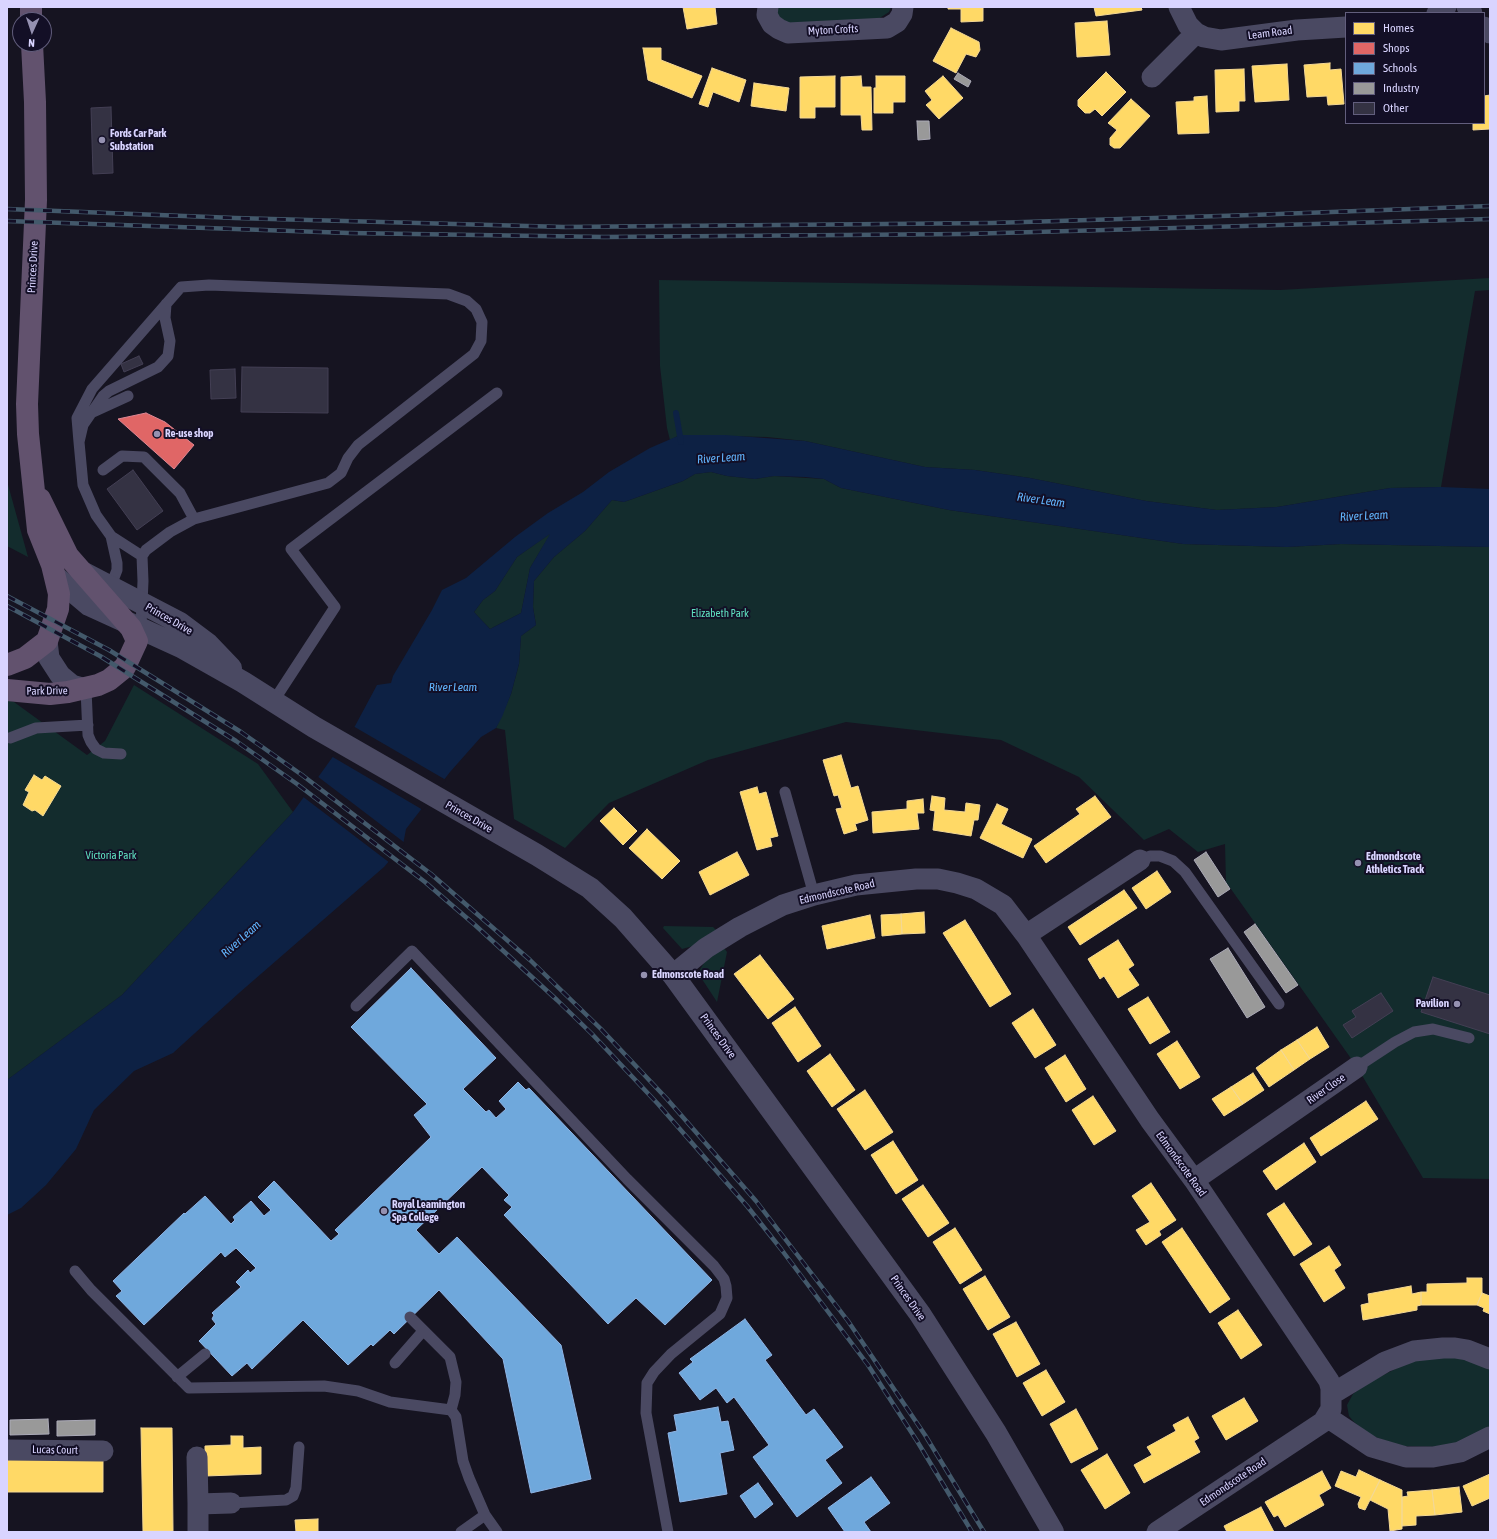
<!DOCTYPE html>
<html>
<head>
<meta charset="utf-8">
<style>
  body { margin:0 }
  #map { position:relative; width:1497px; height:1539px; overflow:hidden; background:#161421; font-family:"Asap Condensed",sans-serif }
  canvas { display:block }
  .frame { position:absolute; inset:0; border:8px solid #d9d4ff; pointer-events:none }
  .legend { position:absolute; left:1345px; top:12px; width:140px; height:112px; box-sizing:border-box; background:#130f26; border:1px solid #625e7d; margin:0; padding:5px 7px; list-style:none; font-size:12px; color:#d9d4ff }
  .legend li { display:flex; align-items:center; gap:8px; height:20px }
  .legend b { width:20px; border:1px solid #625e7d }
  .north { position:absolute; left:12px; top:12px; width:40px; height:40px; box-sizing:border-box; background:#130f26; border:1px solid #625e7d; border-radius:50%; rotate:183deg; font-size:11px; font-weight:700; line-height:16px; text-align:center; color:#d9d4ff }
  .north::after { content:''; display:block; margin:auto; width:14px; height:18px; background:#9591b1; clip-path:polygon(50% 0,100% 100%,50% 72%,0 100%) }
</style>
</head>
<body>
<div id="map">
<canvas width="1497" height="1539"></canvas>
<div class="frame"></div>
<ul class="legend">
<li><b style="height:11px;background:#ffd966"></b>Homes</li>
<li><b style="height:11px;background:#e06666"></b>Shops</li>
<li><b style="height:11px;background:#6fa8dc"></b>Schools</li>
<li><b style="height:11px;background:#999"></b>Industry</li>
<li><b style="height:11px;background:#343243"></b>Other</li>
</ul>
<div class="north">N</div>
</div>
<script>
const c = document.querySelector('canvas').getContext('2d');
c.lineJoin = 'round';
function paint(path, color) { c.fillStyle = color; c.fill(path, 'evenodd'); }
const poly = rows => new Path2D(rows.map(r => 'M' + r).join(''));
function trace(path, color, width, dash) { c.strokeStyle = color; c.lineWidth = width; c.lineCap = dash ? 'butt' : 'round'; c.setLineDash(dash || []); c.stroke(path); }
function drawText(font, color, halo, rows, align = 'center') {
  c.font = font + ' "Asap Condensed",sans-serif'; c.lineWidth = 4; c.setLineDash([]); c.textBaseline = 'middle'; c.strokeStyle = halo; c.fillStyle = color; for (const [text, x, y, turn = 0] of rows) {
    c.save(); c.translate(x, y); c.rotate((+turn || 0) * Math.PI / 180); c.textAlign = isNaN(turn) ? turn : align; if (halo) c.strokeText(text, 0, 0); c.fillText(text, 0, 0); c.restore();
  }
}
const green = poly([
  [776,7,891,7,889,12,875,21,791,26,780,18,775,10],
  [1490,278,1490,290,1475,291,1441,487,1390,488,1277,507,1217,510,1146,501,1030,478,975,470,925,467,805,441,767,437,680,435,670,440,667,428,660,366,659,280,1280,290],
  [711,472,727,476,755,479,774,476,824,479,841,488,949,510,1183,544,1287,547,1341,544,1490,547,1490,1179,1423,1178,1357,1067,1226,882,1225,844,1198,852,1169,829,1144,840,1079,777,1001,740,846,722,708,760,609,803,565,848,514,819,505,730,496,728,511,694,519,664,521,636,536,625,533,607,534,581,554,557,585,531,612,500,624,502,683,481,695,474],
  [7,481,28,557,7,546],
  [551,533,530,568,521,613,490,629,474,612,483,600,495,591,517,557],
  [134,685,258,764,293,812,122,995,7,1080,7,700,14,702,87,755,105,741],
  [664,926,713,927,716,930,693,946,682,949,663,928],
  [724,948,727,952,717,1002,698,973,705,961],
  [1452,1356,1490,1368,1490,1426,1472,1438,1445,1447,1399,1446,1370,1435,1354,1422,1349,1416,1347,1405,1353,1394,1364,1385,1413,1360]
]);
const water = poly([
  [680,435,725,435,805,441,925,467,975,470,1030,478,1146,501,1217,510,1277,507,1390,488,1441,487,1490,489,1490,547,1341,544,1287,547,1183,544,949,510,841,488,824,479,805,477,774,476,755,479,727,476,711,472,695,474,683,481,624,502,612,500,585,531,554,557,534,581,533,607,536,625,521,636,519,664,511,694,502,717,496,728,481,737,450,772,406,829,403,845,384,867,239,993,173,1053,134,1071,94,1110,76,1149,46,1185,21,1208,7,1215,7,1080,122,995,293,812,355,726,377,685,391,683,393,676,432,610,442,590,466,578,515,537,548,513,583,492,609,472,650,448],
  [550,534,530,568,521,613,490,629,474,612,483,600,495,591,517,557]
]);
const pier = poly([
  [353,726,446,780,423,810,331,756],
  [317,776,405,843,390,863,302,796]
]);
const homes = poly([
  [683,7,715,7,717,24,687,29,683,7],
  [948,7,983,7,983,21,961,22,961,9,948,9,948,7],
  [1094,7,1141,7,1142,10,1096,16,1094,7],
  [1107,21,1110,55,1077,57,1075,23,1107,21],
  [951,28,979,42,980,50,976,57,966,54,956,73,933,61,951,28],
  [643,48,661,48,661,60,702,76,692,98,648,80,643,48],
  [1330,63,1330,70,1341,69,1344,104,1328,105,1327,96,1307,97,1304,65,1330,63],
  [1287,64,1289,100,1255,102,1252,66,1287,64],
  [712,68,746,80,739,102,713,92,708,107,699,104,712,68],
  [1244,69,1245,101,1239,101,1239,111,1216,112,1215,70,1244,69],
  [1106,72,1126,92,1102,116,1095,109,1090,113,1085,113,1078,106,1078,100,1106,72],
  [835,76,835,107,815,107,815,118,800,118,800,77,835,76],
  [861,76,862,87,871,87,872,130,862,130,861,115,841,115,841,77,861,76],
  [876,76,905,76,905,102,893,102,893,113,874,113,874,88,876,88,876,76],
  [943,76,963,98,939,119,926,105,932,100,925,91,943,76],
  [754,83,789,88,786,111,751,106,754,83],
  [1490,95,1490,129,1473,130,1473,123,1484,123,1484,96,1490,95],
  [1207,96,1209,133,1178,134,1176,102,1194,101,1194,97,1207,96],
  [1131,99,1150,116,1120,148,1114,148,1110,145,1110,138,1117,130,1108,123,1131,99],
  [841,755,851,788,858,786,868,820,855,824,857,830,844,834,836,809,842,808,838,795,834,796,823,760,841,755],
  [34,775,42,780,45,776,61,786,43,816,35,810,32,811,23,805,29,792,25,790,34,775],
  [757,787,759,794,766,792,778,836,770,838,772,846,757,850,740,792,757,787],
  [932,796,945,798,944,810,965,812,966,803,980,805,978,820,974,820,971,836,933,830,935,811,930,810,932,796],
  [1095,796,1111,817,1046,863,1034,846,1080,814,1076,809,1095,796],
  [923,799,924,813,917,813,919,829,873,833,872,812,907,809,907,801,923,799],
  [997,804,1008,809,1001,824,1032,839,1023,858,980,838,997,804],
  [614,808,637,831,623,845,600,821,614,808],
  [647,829,680,861,662,879,629,848,647,829],
  [737,852,749,875,710,895,699,872,737,852],
  [1157,871,1171,892,1146,909,1132,888,1157,871],
  [1124,890,1137,908,1080,945,1068,927,1124,890],
  [924,912,925,933,902,934,901,914,924,912],
  [901,914,902,934,882,936,881,915,901,914],
  [870,915,875,938,827,949,822,926,870,915],
  [965,920,1011,994,990,1007,943,933,965,920],
  [1118,940,1134,965,1128,969,1139,985,1118,998,1104,976,1100,979,1088,959,1118,940],
  [760,955,794,999,768,1019,734,974,760,955],
  [1148,997,1170,1032,1150,1044,1128,1009,1148,997],
  [795,1007,821,1046,798,1062,772,1023,795,1007],
  [1033,1009,1056,1045,1035,1058,1012,1023,1033,1009],
  [1317,1027,1329,1047,1310,1059,1297,1040,1317,1027],
  [1297,1040,1310,1059,1294,1070,1281,1050,1297,1040],
  [1177,1041,1200,1077,1180,1089,1157,1054,1177,1041],
  [1281,1050,1294,1070,1269,1087,1256,1068,1281,1050],
  [830,1054,855,1090,832,1107,807,1071,830,1054],
  [1065,1055,1086,1089,1066,1102,1045,1068,1065,1055],
  [1253,1073,1264,1090,1243,1104,1231,1087,1253,1073],
  [1231,1087,1243,1104,1224,1116,1212,1099,1231,1087],
  [865,1090,893,1132,865,1150,837,1109,865,1090],
  [1093,1096,1116,1131,1094,1145,1072,1110,1093,1096],
  [1366,1101,1378,1119,1321,1156,1310,1138,1366,1101],
  [893,1141,918,1180,896,1194,871,1155,893,1141],
  [1304,1143,1316,1162,1276,1190,1263,1171,1304,1143],
  [1151,1183,1176,1220,1159,1231,1161,1235,1146,1245,1136,1230,1150,1222,1132,1196,1151,1183],
  [923,1185,949,1223,928,1237,902,1199,923,1185],
  [1284,1203,1312,1244,1294,1256,1267,1214,1284,1203],
  [955,1228,982,1270,960,1284,933,1242,955,1228],
  [1182,1228,1230,1299,1210,1313,1162,1242,1182,1228],
  [1329,1246,1341,1265,1334,1270,1345,1288,1324,1302,1300,1264,1329,1246],
  [985,1276,1010,1317,988,1330,963,1289,985,1276],
  [1467,1278,1482,1278,1482,1293,1477,1305,1421,1305,1421,1292,1427,1292,1427,1284,1467,1283,1467,1278],
  [1411,1286,1412,1294,1421,1292,1421,1305,1417,1306,1417,1310,1363,1320,1361,1305,1369,1303,1368,1294,1411,1286],
  [1482,1293,1490,1296,1490,1314,1483,1311,1484,1308,1477,1305,1482,1293],
  [1238,1310,1262,1345,1241,1359,1218,1323,1238,1310],
  [1016,1322,1040,1364,1017,1377,993,1334,1016,1322],
  [1046,1370,1065,1402,1042,1416,1023,1383,1046,1370],
  [1244,1398,1258,1421,1226,1440,1212,1416,1244,1398],
  [1076,1409,1098,1449,1071,1463,1050,1424,1076,1409],
  [1188,1417,1199,1438,1194,1441,1200,1452,1144,1483,1134,1465,1152,1455,1147,1447,1176,1431,1173,1425,1188,1417],
  [141,1428,172,1428,173,1531,143,1531,141,1428],
  [231,1436,243,1436,243,1448,261,1447,261,1474,205,1476,205,1446,231,1445,231,1436],
  [1107,1454,1130,1493,1105,1509,1081,1470,1107,1454],
  [7,1459,103,1459,103,1492,7,1492,7,1459],
  [1359,1470,1380,1480,1365,1510,1359,1508,1358,1504,1361,1497,1335,1486,1341,1471,1356,1477,1359,1470],
  [1322,1471,1331,1488,1319,1495,1324,1505,1285,1527,1278,1515,1274,1517,1265,1502,1322,1471],
  [1490,1474,1490,1498,1472,1506,1463,1486,1490,1474],
  [1380,1480,1402,1490,1402,1529,1390,1531,1388,1509,1370,1500,1380,1480],
  [1459,1487,1462,1512,1435,1515,1432,1490,1459,1487],
  [1432,1490,1435,1515,1416,1516,1416,1525,1402,1526,1402,1497,1408,1496,1407,1492,1432,1490],
  [1261,1507,1274,1532,1227,1532,1224,1526,1261,1507],
  [318,1519,318,1532,296,1532,295,1520,318,1519]
]);
const shops = poly([
  [146,413,165,422,194,445,174,469,118,419,146,413]
]);
const schools = poly([
  [411,968,496,1058,463,1089,486,1112,489,1110,496,1118,506,1109,499,1101,518,1082,526,1090,529,1088,712,1280,665,1325,636,1298,608,1324,504,1215,512,1207,504,1200,509,1195,482,1167,416,1230,439,1254,457,1237,561,1345,591,1479,531,1493,503,1359,439,1290,394,1334,390,1330,373,1346,371,1344,348,1365,303,1320,252,1369,247,1363,232,1376,199,1341,216,1324,212,1319,214,1315,212,1313,241,1287,236,1282,248,1270,250,1273,256,1268,236,1248,225,1257,221,1252,144,1325,116,1296,122,1291,113,1281,184,1213,185,1214,205,1196,231,1224,235,1220,233,1217,251,1201,264,1216,271,1210,258,1197,274,1181,331,1241,339,1234,335,1230,431,1137,414,1115,427,1104,351,1027,411,968],
  [745,1319,772,1355,765,1360,806,1415,814,1409,843,1447,825,1460,842,1483,797,1517,753,1457,769,1445,734,1397,727,1403,716,1388,700,1400,679,1373,693,1362,690,1359,745,1319],
  [718,1407,721,1422,728,1421,734,1450,720,1453,727,1494,680,1502,668,1433,677,1431,674,1415,718,1407],
  [871,1477,890,1503,864,1522,871,1532,845,1532,828,1508,871,1477],
  [758,1483,773,1504,755,1518,740,1496,758,1483]
]);
const industry = poly([
  [958,73,971,81,968,87,954,79,958,73],
  [917,121,929,121,930,139,918,140,917,121],
  [1206,852,1230,889,1218,897,1194,860,1206,852],
  [1255,924,1298,985,1286,993,1244,932,1255,924],
  [1228,948,1265,1007,1247,1018,1210,959,1228,948],
  [48,1419,49,1434,10,1435,10,1420,48,1419],
  [95,1420,95,1435,57,1436,57,1421,95,1420]
]);
const stream = poly([
  [676,413,681,442]
]);
const building = poly([
  [111,107,113,173,93,174,91,108,111,107],
  [139,356,143,364,124,372,121,364,139,356],
  [242,367,328,368,328,413,241,412,242,367],
  [235,369,236,398,211,399,210,370,235,369],
  [133,470,163,511,137,530,107,489,133,470],
  [1433,977,1490,995,1490,1034,1421,1012,1433,977],
  [1381,993,1393,1011,1352,1038,1343,1025,1356,1017,1352,1011,1381,993]
]);
const service = poly([
  [93,412,128,396],
  [79,442,77,418,92,389,181,287,209,285,448,294,467,301,476,309,482,322,481,341,474,354,358,445,348,458,341,473,328,483,194,519,170,532,146,550,142,556,143,581,141,627],
  [103,470,122,456,144,457,180,493,194,519],
  [111,536,117,563,117,570,110,588,112,589],
  [142,556,111,536,96,515,83,485,79,442,83,425,103,396,109,391,158,367,168,356,170,341,165,318,166,304],
  [86,689,88,735,91,742,96,749,104,753,121,754],
  [273,702,335,607,291,549,497,393],
  [10,738,36,728,88,725],
  [785,792,814,895],
  [1140,860,1150,856,1160,856,1173,861,1185,872,1279,1004],
  [356,1006,412,951,627,1179,714,1266,724,1279,726,1286,727,1298,720,1314,671,1354,654,1372,647,1383,646,1413,668,1532],
  [1357,1067,1395,1042,1414,1032,1433,1029,1469,1038],
  [75,1271,91,1290,189,1388,324,1386,358,1391,390,1402,451,1410,456,1417,463,1461,469,1478,485,1515,497,1532],
  [410,1317,450,1357,456,1382,455,1395,451,1410],
  [395,1363,423,1331],
  [177,1377,205,1354],
  [231,1503,286,1500,293,1496,296,1488,299,1447],
  [461,1532,485,1515]
]);
const minor = poly([
  [768,7,767,15,772,24,779,29,788,33,887,28,897,22,902,14,903,7],
  [1179,7,1188,25,1196,33,1204,37,1221,40,1297,30,1346,27],
  [1467,7,1472,13],
  [1437,13,1446,7],
  [1484,27,1490,33],
  [1152,77,1196,33],
  [47,641,49,658,60,675,72,685,86,689],
  [1026,935,1140,860],
  [673,975,706,948,740,927,783,905,814,895,856,885,916,879,938,879,957,883,976,889,1003,905,1026,935,1150,1120,1194,1180,1329,1381,1331,1388,1331,1409,1323,1422,1157,1532],
  [1194,1180,1357,1067],
  [1332,1394,1385,1362,1414,1351,1443,1348,1455,1348,1467,1350,1490,1359],
  [1327,1417,1372,1447,1406,1457,1433,1457,1460,1452,1490,1437],
  [7,1450,103,1451],
  [197,1457,198,1504,231,1503],
  [198,1532,198,1504]
]);
const tertiary = poly([
  [84,573,180,623,208,644,231,668],
  [57,578,89,605,181,647,243,682,314,727,537,855,590,888,623,918,673,975,920,1314,996,1433,1053,1532]
]);
const trunk = poly([
  [31,7,31,20],
  [7,665,25,658,47,641,58,609,59,594,52,565,38,530,28,434,27,404,36,200,35,102,32,44],
  [7,690,50,694,68,692,98,685,109,680,125,667,137,641,131,628,68,556,40,499]
]);
const rail = poly([
  [7,209,235,218,564,227,992,223,1252,215,1490,206],
  [7,221,349,233,604,237,965,234,1490,219],
  [7,596,109,650,241,732,302,775,431,874,530,960,601,1029,667,1099,756,1201,848,1321,925,1435,984,1532],
  [7,606,100,656,236,741,297,784,425,882,475,925,557,1000,592,1034,658,1104,747,1206,781,1249,868,1365,917,1441,972,1532]
]);
const markers = [
  [102,140,4,"#9591b1"],
  [157,434,4,"#9591b1"],
  [1358,863,4,"#9591b1"],
  [644,975,4,"#9591b1"],
  [1457,1004,4,"#9591b1"],
  [384,1211,4,"#9591b1"]
];
const streetNames = [
  ["Myton Crofts",833,30,-3],
  ["Leam Road",1270,33,-7],
  ["Princes Drive",33,267,-87],
  ["Princes Drive",169,619,30],
  ["Park Drive",47,691,-1],
  ["Princes Drive",469,817,30],
  ["Edmondscote Road",837,892,-13],
  ["Princes Drive",718,1036,54],
  ["River Close",1326,1089,-35],
  ["Edmondscote Road",1181,1164,54],
  ["Princes Drive",908,1298,55],
  ["Lucas Court",55,1450,1],
  ["Edmondscote Road",1233,1482,-34]
];
const poiNames = [
  ["Fords Car Park",110,134],
  ["Substation",110,147],
  ["Re-use shop",165,434],
  ["Edmondscote",1366,857],
  ["Athletics Track",1366,870],
  ["Edmonscote Road",652,975],
  ["Pavilion",1449,1004,"right"],
  ["Royal Leamington",392,1205],
  ["Spa College",392,1218]
];
const parkNames = [
  ["Elizabeth Park",720,614],
  ["Victoria Park",111,856]
];
const waterNames = [
  ["River Leam",721,458,-4],
  ["River Leam",1041,500,8],
  ["River Leam",1364,516,-3],
  ["River Leam",453,687],
  ["River Leam",241,939,-42]
];
paint(green, '#132c2d');
paint(water, '#0d2144');
paint(pier, '#161421');
paint(homes, '#ffd966');
trace(homes, '#f4d894', 1);
paint(shops, '#e06666');
trace(shops, '#de8794', 1);
paint(schools, '#6fa8dc');
trace(schools, '#8fb5e6', 1);
paint(industry, '#999');
trace(industry, '#acabb8', 1);
trace(stream, '#0d2144', 6);
paint(building, '#343243');
trace(building, '#433f54', 1);
trace(service, '#4a4962', 11);
trace(minor, '#4a4962', 21);
trace(tertiary, '#4a4962', 22);
trace(trunk, '#62526e', 22);
trace(rail, '#43596b', 4.5);
trace(rail, '#130f26', 3, [9]);
for (const [x, y, r, color] of markers) { const dot = new Path2D(); dot.arc(x, y, r, 0, 2 * Math.PI); c.fillStyle = color; c.fill(dot); trace(dot, '#130f26', 1.5); }
drawText('11px', '#d9d4ff', '#130f26', streetNames);
drawText('bold 11px', '#d9d4ff', '#130f26', poiNames, 'left');
drawText('11px', '#5fe0c0', '#130f26', parkNames);
drawText('italic 12px', '#62b6ff', '#130f26', waterNames);
</script>
</body>
</html>
